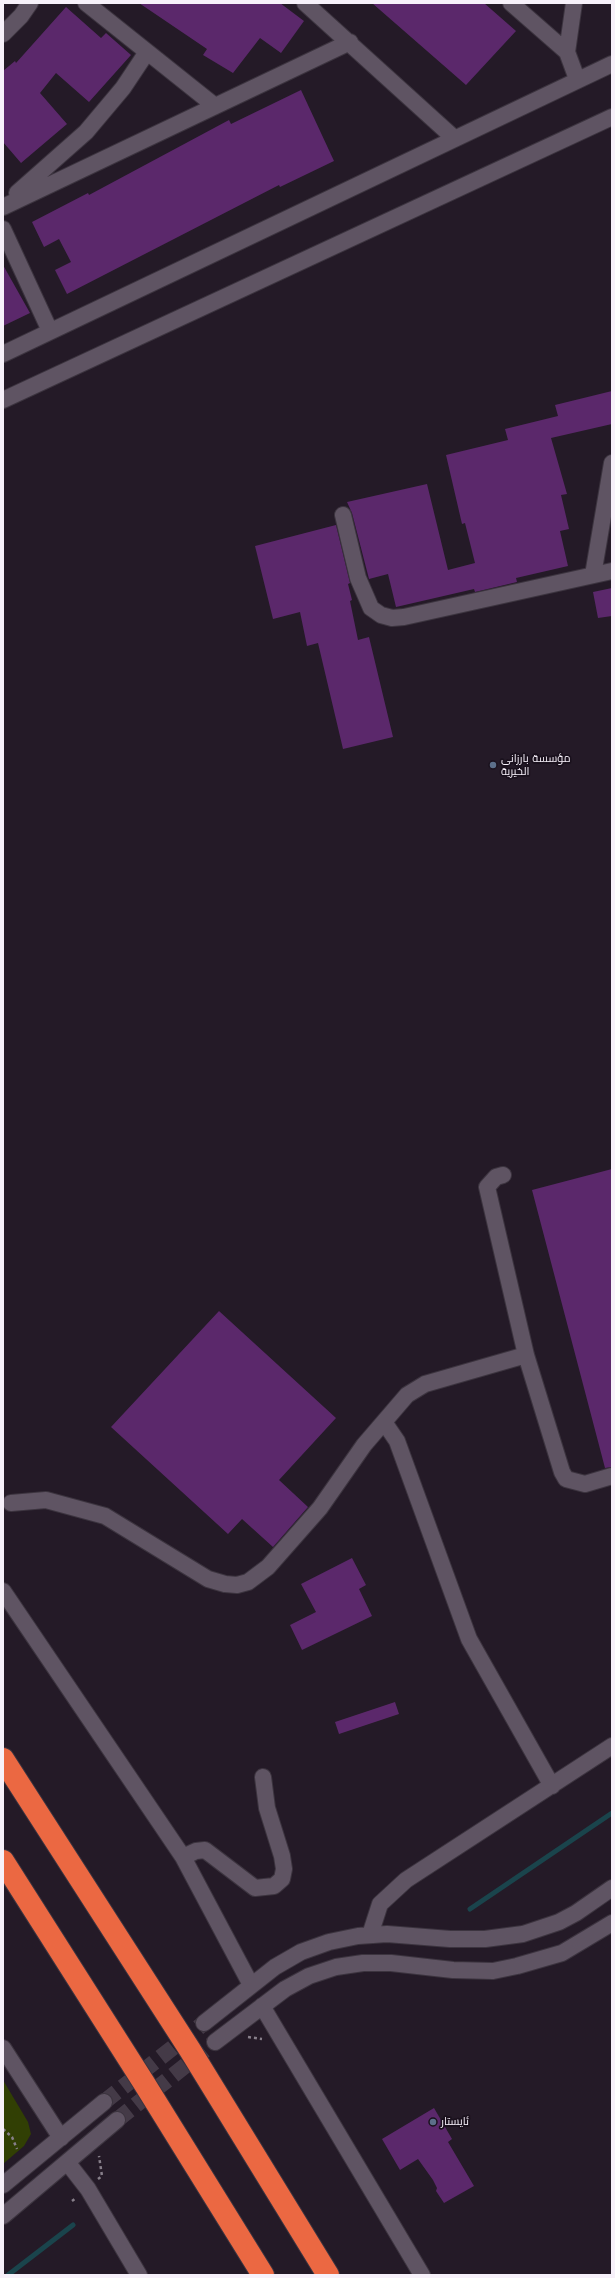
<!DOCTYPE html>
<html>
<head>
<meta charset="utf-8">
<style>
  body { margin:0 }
  #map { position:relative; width:615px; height:2278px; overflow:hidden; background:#241a27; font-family:"Work Sans",sans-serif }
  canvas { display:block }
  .frame { position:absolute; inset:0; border:4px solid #f7f1fa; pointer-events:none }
</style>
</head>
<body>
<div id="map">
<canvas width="615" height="2278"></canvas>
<div class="frame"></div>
</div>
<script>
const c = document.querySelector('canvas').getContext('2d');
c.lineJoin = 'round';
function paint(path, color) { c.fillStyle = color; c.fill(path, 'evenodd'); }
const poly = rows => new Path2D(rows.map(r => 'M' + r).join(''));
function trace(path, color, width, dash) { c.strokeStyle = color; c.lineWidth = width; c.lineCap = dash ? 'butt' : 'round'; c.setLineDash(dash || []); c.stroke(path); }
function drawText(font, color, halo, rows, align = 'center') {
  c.font = font + ' "Work Sans",Cairo,sans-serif'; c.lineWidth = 3.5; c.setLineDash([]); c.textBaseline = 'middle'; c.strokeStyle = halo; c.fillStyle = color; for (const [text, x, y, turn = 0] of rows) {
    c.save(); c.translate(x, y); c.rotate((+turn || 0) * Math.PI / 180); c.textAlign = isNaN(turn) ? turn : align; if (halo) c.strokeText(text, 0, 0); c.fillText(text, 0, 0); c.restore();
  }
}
const green = poly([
  [3,2080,28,2122,31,2134,24,2146,3,2164]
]);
const stream = poly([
  [470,1909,612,1813],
  [8,2275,73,2225]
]);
const building = poly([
  [139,3,280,3,304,21,281,53,260,38,233,73,203,55,207,49],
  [372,3,484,3,516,31,466,85],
  [66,7,101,38,106,33,131,55,89,102,56,73,40,93,67,124,21,163,3,142,3,71,15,61,16,63],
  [301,90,334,161,280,187,279,185,67,294,55,270,71,262,59,239,44,247,32,222,88,193,89,195,229,120,231,124],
  [3,265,30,313,3,326],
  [612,391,612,424,551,438,567,494,561,495,569,529,560,531,568,566,516,578,517,582,475,592,474,589,396,607,388,574,369,579,352,513,347,502,427,484,448,570,475,563,465,523,462,524,446,455,508,440,505,429,558,416,555,405],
  [336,525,350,583,348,584,352,600,350,601,358,640,369,637,393,737,343,749,318,643,307,646,300,612,273,619,255,546],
  [612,588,612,616,598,618,593,592],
  [612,1169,612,1467,605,1468,532,1190],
  [219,1311,336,1418,279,1480,308,1507,273,1547,242,1519,228,1534,111,1427],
  [352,1558,366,1585,359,1589,372,1616,302,1650,290,1625,316,1612,301,1584],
  [395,1702,399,1714,339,1734,335,1722],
  [434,2108,452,2139,448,2142,474,2186,444,2203,436,2191,437,2188,433,2180,418,2159,400,2170,382,2139]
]);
const minorTunnel = poly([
  [104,2102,204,2023],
  [117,2120,215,2042]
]);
const path = poly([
  [248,2037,262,2039],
  [3,2129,12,2137,17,2149],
  [98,2179,102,2176,99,2156],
  [72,2201,76,2198]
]);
const minor = poly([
  [86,3,215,106],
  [305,3,454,138],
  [511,3,567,52,577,79],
  [3,34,21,16,30,3],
  [567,52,574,3],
  [17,193,86,132,123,88,147,52],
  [3,207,350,42],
  [3,229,50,331],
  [3,354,612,64],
  [3,400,612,117],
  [343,515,358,578,371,608,381,615,392,618,404,617,612,571],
  [593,575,612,463],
  [503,1175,496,1177,487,1187,526,1355,562,1472,566,1479,585,1484,612,1476],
  [384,1422,397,1441,469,1639,552,1786],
  [11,1503,46,1500,105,1516,208,1579,225,1584,237,1585,248,1582,268,1567,320,1508,364,1445,407,1395,425,1384,526,1355],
  [3,1591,183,1857,251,1985],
  [183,1857,196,1851,205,1850,255,1888,274,1886,282,1879,284,1869,282,1856,267,1808,263,1777],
  [370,1935,380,1904,406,1880,612,1746],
  [262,2006,422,2275],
  [204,2023,275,1967,301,1952,329,1942,358,1936,387,1934,450,1939,485,1939,523,1934,559,1922,576,1913,612,1888],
  [215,2042,285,1989,309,1976,336,1967,363,1963,391,1963,453,1970,493,1971,517,1966,562,1953,612,1923],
  [3,2048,61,2138],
  [67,2162,88,2189,139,2275],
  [3,2185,104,2102],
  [3,2216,117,2120]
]);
const highway = poly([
  [3,1759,190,2050,328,2275],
  [3,1861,144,2083,263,2275]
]);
const markers = [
  [493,765,4,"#5c6f8a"],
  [433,2122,4,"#5c6f8a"]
];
const poiNames = [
  ["مؤسسة بارزانی",501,759],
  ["الخیریة",501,772],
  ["ئایستار",441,2122]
];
paint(green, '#313f04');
trace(stream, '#1a444c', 5);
paint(building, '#5b286b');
trace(minorTunnel, '#443a47', 16, [16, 8]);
trace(minor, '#3c343f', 18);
trace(highway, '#3c343f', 24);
trace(path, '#877f8a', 2.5, [3, 3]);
trace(minor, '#5f5463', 16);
trace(highway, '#eb6842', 22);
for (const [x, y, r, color] of markers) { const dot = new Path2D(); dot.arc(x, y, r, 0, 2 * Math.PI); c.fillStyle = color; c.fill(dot); trace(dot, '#1a111d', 1.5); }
drawText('11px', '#f7f1fa', '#1a111d', poiNames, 'left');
</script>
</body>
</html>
